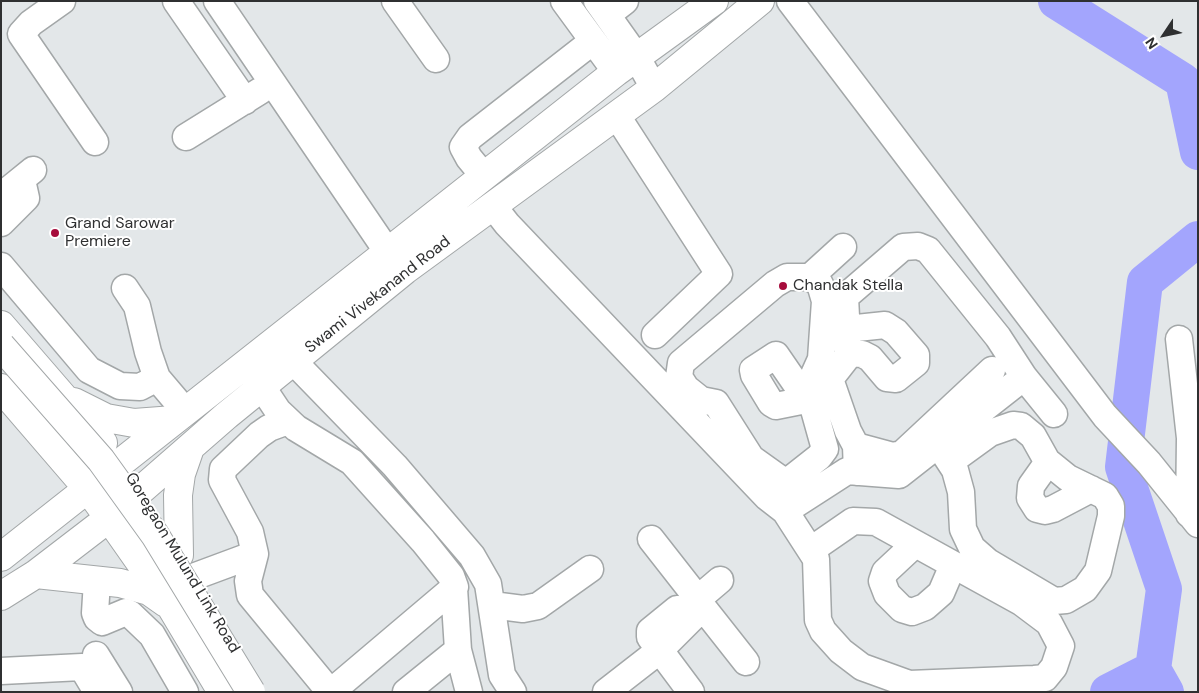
<!DOCTYPE html>
<html>
<head>
<meta charset="utf-8">
<style>
  body { margin:0 }
  #map { position:relative; width:1199px; height:693px; overflow:hidden; background:#e3e7e9; font-family:"DM Sans",sans-serif }
  canvas { display:block }
  .frame { position:absolute; inset:0; border:2px solid #2f3031; pointer-events:none }
  .north { position:absolute; left:1139px; top:10px; width:50px; height:50px; -webkit-text-stroke:4px #fff; paint-order:stroke; rotate:236deg; font-size:14px; font-weight:700; line-height:20px; text-align:center; color:#2f3031 }
  .north::after { content:''; display:block; margin:auto; width:18px; height:22px; background:#2f3031; clip-path:polygon(50% 0,100% 100%,50% 72%,0 100%) }
</style>
</head>
<body>
<div id="map">
<canvas width="1199" height="693"></canvas>
<div class="frame"></div>
<div class="north">N</div>
</div>
<script>
const c = document.querySelector('canvas').getContext('2d');
c.lineJoin = 'round';
const poly = rows => new Path2D(rows.map(r => 'M' + r).join(''));
function trace(path, color, width, dash) { c.strokeStyle = color; c.lineWidth = width; c.lineCap = dash ? 'butt' : 'round'; c.setLineDash(dash || []); c.stroke(path); }
function drawText(font, color, halo, rows, align = 'center') {
  c.font = font + ' "DM Sans",sans-serif'; c.lineWidth = 4; c.setLineDash([]); c.textBaseline = 'middle'; c.strokeStyle = halo; c.fillStyle = color; for (const [text, x, y, turn = 0] of rows) {
    c.save(); c.translate(x, y); c.rotate((+turn || 0) * Math.PI / 180); c.textAlign = isNaN(turn) ? turn : align; if (halo) c.strokeText(text, 0, 0); c.fillText(text, 0, 0); c.restore();
  }
}
const river = poly([
  [1056,1,1183,81,1198,152],
  [1108,692,1153,669],
  [1166,692,1153,669,1164,589,1123,467,1145,282,1198,239]
]);
const minor = poly([
  [62,1,31,23,21,34,95,142],
  [176,1,245,101],
  [217,1,387,251,403,268],
  [395,1,436,59],
  [564,1,616,72],
  [597,1,636,56,654,88],
  [790,1,1105,416,1149,463,1198,524],
  [607,15,625,1],
  [617,116,719,274,655,335],
  [186,137,260,91],
  [483,175,469,158,463,147,470,137,593,41],
  [1,196,33,170],
  [493,206,507,224,767,497,785,511,816,559,818,620,823,631,841,651,862,667,909,684,1034,679,1045,678,1054,667,1061,646,1049,623,1021,602,876,522,853,521,811,550],
  [1,223,26,198,22,180],
  [1,266,89,370,120,386,140,387,157,378],
  [810,277,843,247],
  [125,288,137,306,148,352,157,378,185,411],
  [847,329,885,325,896,332,916,355,916,363,896,379,887,378,870,358,862,354,848,353],
  [1179,339,1190,438,1189,514],
  [294,362,395,466,472,556,488,584,502,675,513,692],
  [262,387,278,411,296,428,352,462,423,541,451,576,455,587,331,692],
  [807,400,776,355,753,370,754,375,771,403,776,406,811,399],
  [288,421,269,428,259,435,223,469,222,480,250,532,255,554,248,581,250,595,330,692],
  [938,444,955,470,961,492,963,529,972,548,988,562,1054,601,1066,600,1085,589,1098,571,1111,516,1111,506,1105,496,1068,478,1047,461,1033,436,1021,426,1013,425,990,433,950,462],
  [856,446,893,456,902,454,992,370],
  [1048,462,1031,486,1030,498,1037,509,1045,511,1053,509,1091,489],
  [857,472,856,446,848,431,830,379,848,356,845,297,903,247,918,246,928,250,998,337,1024,377,1054,414],
  [767,497,778,488,786,483,819,457,825,449,811,399,812,379,821,359,825,301,820,284,810,277,787,277,775,284,681,363,679,377,686,388,701,400,716,403,751,458,786,483],
  [785,511,847,471,899,475,1024,377],
  [651,539,698,599],
  [915,544,885,572,882,581,887,594,902,609,912,612,925,607,941,593,953,565],
  [193,577,255,554],
  [97,581,95,613,97,618,102,622,126,612,130,614,152,635,185,692],
  [454,588,458,650,469,692],
  [492,605,523,609,538,606,590,569],
  [677,609,650,631,650,637,691,692],
  [705,610,746,662],
  [96,655,119,692],
  [1,671,82,667,97,692],
  [406,692,458,650],
  [606,692,660,650,693,617,693,603,720,580]
]);
const major = poly([
  [1,325,103,443],
  [1,388,88,489,109,518,170,605,222,692],
  [74,402,106,418,134,423,174,420],
  [179,555,178,495,181,474,190,448],
  [1,557,616,72,714,1],
  [36,574,120,583,149,591,166,603],
  [1,596,36,574,109,518,227,415,405,270,654,88,760,1]
]);
const majorBridge = poly([
  [1,346,101,460,155,535,251,692]
]);
const markers = [
  [55,233,5,"#a60c3c"],
  [783,286,5,"#a60c3c"]
];
const poiNames = [
  ["Grand Sarowar",65,224],
  ["Premiere",65,242],
  ["Chandak Stella",793,286]
];
const streetNames = [
  ["Swami Vivekanand Road",378,295,-38],
  ["Goregaon Mulund Link Road",182,563,59]
];
trace(river, '#a3a5fd', 36);
trace(minor, '#a3a7a8', 29);
trace(major, '#a3a7a8', 30);
trace(minor, '#fff', 26);
trace(major, '#fff', 28);
trace(majorBridge, '#a3a7a8', 30, []);
trace(majorBridge, '#fff', 28);
for (const [x, y, r, color] of markers) { const dot = new Path2D(); dot.arc(x, y, r, 0, 2 * Math.PI); c.fillStyle = color; c.fill(dot); trace(dot, '#fff', 2); }
drawText('16px', '#2f3031', '#fff', poiNames, 'left');
drawText('16px', '#2f3031', '#fff', streetNames);
</script>
</body>
</html>
